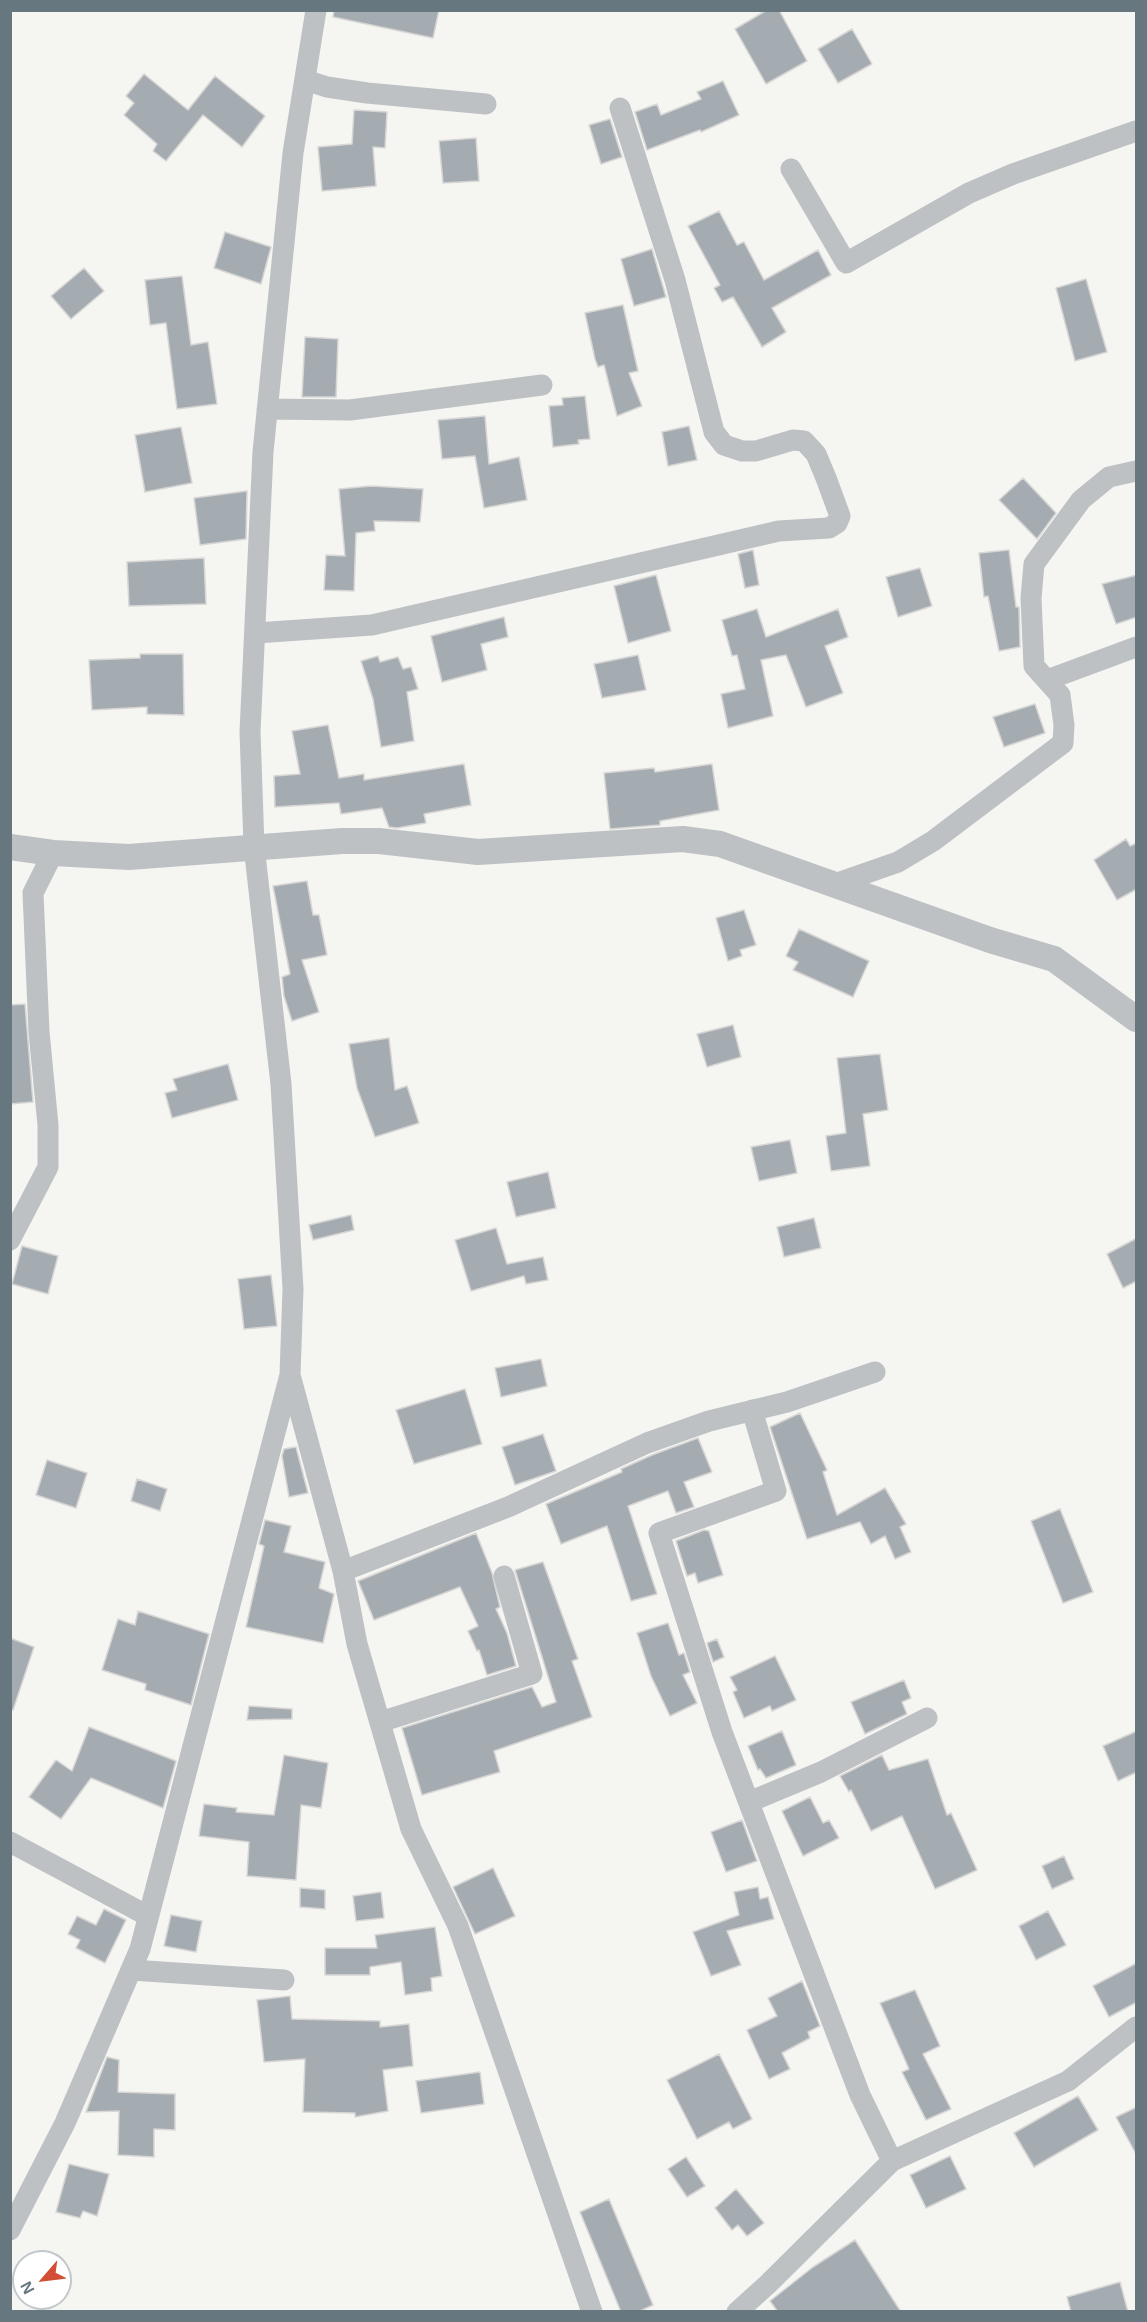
<!DOCTYPE html>
<html>
<head>
<meta charset="utf-8">
<style>
  body { margin:0 }
  #map { position:relative; width:1147px; height:2322px; overflow:hidden; background:#f5f5f2; font-family:Arial,sans-serif }
  canvas { display:block }
  .frame { position:absolute; inset:0; border:12px solid #677780; pointer-events:none }
  .north { position:absolute; left:12px; top:2250px; width:60px; height:60px; box-sizing:border-box; background:#fff; border:2px solid #c2c9cc; border-radius:50%; rotate:242deg; font-size:16px; font-weight:700; line-height:24px; text-align:center; color:#677780 }
  .north::after { content:''; display:block; margin:auto; width:21px; height:27px; background:#d24f35; clip-path:polygon(50% 0,100% 100%,50% 72%,0 100%) }
</style>
</head>
<body>
<div id="map">
<canvas width="1147" height="2322"></canvas>
<div class="frame"></div>
<div class="north">N</div>
</div>
<script>
const c = document.querySelector('canvas').getContext('2d');
c.lineJoin = 'round';
function paint(path, color) { c.fillStyle = color; c.fill(path, 'evenodd'); }
const poly = rows => new Path2D(rows.map(r => 'M' + r).join(''));
function trace(path, color, width, dash) { c.strokeStyle = color; c.lineWidth = width; c.lineCap = dash ? 'butt' : 'round'; c.setLineDash(dash || []); c.stroke(path); }
const building = poly([
  [334,10,439,10,433,38,333,17,334,10],
  [767,10,779,10,807,61,766,84,735,29,767,10],
  [852,29,872,64,838,83,818,49,852,29],
  [144,74,188,110,215,76,265,116,242,147,203,115,166,161,153,151,157,144,124,115,134,103,126,96,144,74],
  [723,81,739,115,701,132,700,130,647,150,635,112,657,104,661,115,701,99,697,92,723,81],
  [354,110,387,112,385,148,373,147,376,186,322,191,318,147,352,144,354,110],
  [610,119,622,157,601,164,589,125,610,119],
  [476,138,479,181,443,183,439,141,476,138],
  [719,211,737,245,744,242,764,280,818,250,831,275,772,308,786,332,762,347,733,297,722,302,714,288,720,285,688,226,719,211],
  [225,232,271,247,261,284,214,268,225,232],
  [652,249,666,297,634,306,621,259,652,249],
  [84,268,104,291,71,319,51,296,84,268],
  [182,276,191,345,208,342,217,404,177,409,166,323,150,325,145,280,182,276],
  [1086,279,1107,352,1075,361,1056,288,1086,279],
  [623,305,638,371,629,373,642,406,617,416,604,365,598,367,595,359,585,313,623,305],
  [305,337,338,339,336,397,302,397,305,337],
  [585,396,590,439,578,440,579,444,553,447,549,406,563,405,562,398,585,396],
  [485,416,489,464,519,457,527,500,484,508,475,456,442,459,438,420,485,416],
  [689,426,697,460,668,466,662,432,689,426],
  [181,427,192,483,145,492,135,435,181,427],
  [1023,478,1056,513,1037,539,999,500,1023,478],
  [371,486,423,489,420,522,374,521,375,531,356,533,354,591,324,590,326,555,345,556,339,489,371,486],
  [247,491,246,539,200,545,194,498,247,491],
  [753,550,759,585,745,588,738,554,753,550],
  [1009,550,1016,607,1019,607,1020,647,999,651,988,596,984,597,979,553,1009,550],
  [204,558,206,604,129,606,127,562,204,558],
  [920,568,932,606,898,617,886,577,920,568],
  [656,575,671,631,628,643,614,586,656,575],
  [1137,575,1137,617,1116,624,1102,584,1137,575],
  [757,609,766,637,838,609,848,637,825,646,843,693,806,707,786,655,761,660,773,716,728,728,721,694,745,689,737,655,732,656,722,620,757,609],
  [504,617,508,637,481,644,487,670,442,682,431,636,504,617],
  [140,654,183,654,184,715,147,714,147,707,92,710,89,660,140,658,140,654],
  [638,655,646,690,602,698,594,664,638,655],
  [378,656,380,662,398,657,403,669,411,667,418,689,407,692,414,741,381,747,373,699,361,661,378,656],
  [1035,704,1045,733,1004,747,993,717,1035,704],
  [328,725,339,778,364,774,364,780,464,764,471,805,424,814,426,823,397,828,389,827,382,808,341,814,339,803,275,807,274,776,300,774,292,731,328,725],
  [712,764,719,810,660,821,660,825,610,829,604,773,654,768,655,772,712,764],
  [1126,839,1130,846,1137,843,1137,889,1117,900,1094,860,1126,839],
  [307,881,313,915,319,915,327,955,302,960,319,1012,292,1021,284,996,282,977,290,974,273,886,307,881],
  [744,910,756,945,740,950,742,956,728,961,716,918,744,910],
  [799,929,869,961,853,997,793,970,798,962,786,956,799,929],
  [25,1004,33,1102,10,1104,10,1005,25,1004],
  [733,1025,741,1057,707,1067,697,1034,733,1025],
  [389,1038,395,1090,407,1086,419,1123,375,1137,357,1088,349,1044,389,1038],
  [880,1054,888,1110,863,1114,870,1166,831,1171,826,1136,846,1133,837,1058,880,1054],
  [228,1064,238,1100,172,1118,165,1093,177,1090,173,1079,228,1064],
  [790,1140,797,1173,759,1181,751,1147,790,1140],
  [548,1172,556,1208,516,1217,507,1182,548,1172],
  [351,1215,354,1230,313,1240,309,1225,351,1215],
  [814,1218,821,1248,784,1257,777,1227,814,1218],
  [496,1228,507,1264,543,1257,548,1280,526,1284,524,1276,471,1291,455,1240,496,1228],
  [1137,1238,1137,1281,1123,1288,1107,1254,1137,1238],
  [22,1246,58,1256,48,1294,12,1284,22,1246],
  [271,1275,277,1326,244,1329,238,1279,271,1275],
  [541,1359,547,1386,501,1397,495,1368,541,1359],
  [465,1389,482,1444,414,1464,396,1410,465,1389],
  [800,1413,827,1470,823,1472,837,1515,885,1488,906,1524,900,1527,911,1552,895,1559,885,1536,871,1544,860,1522,807,1539,770,1427,800,1413],
  [543,1434,556,1471,515,1485,502,1447,543,1434],
  [698,1438,712,1472,684,1482,694,1507,676,1513,668,1491,628,1506,657,1594,631,1601,607,1526,561,1544,546,1504,622,1472,621,1469,652,1455,698,1438],
  [296,1447,308,1493,289,1497,282,1456,284,1449,296,1447],
  [47,1460,87,1473,76,1508,36,1495,47,1460],
  [137,1479,167,1489,160,1511,131,1501,137,1479],
  [1060,1509,1093,1592,1063,1603,1031,1521,1060,1509],
  [265,1520,291,1526,284,1552,325,1562,319,1588,334,1594,323,1643,246,1627,264,1546,259,1544,265,1520],
  [704,1530,709,1531,723,1575,698,1583,695,1573,687,1576,676,1541,704,1530],
  [476,1533,492,1573,500,1607,496,1609,507,1633,516,1666,487,1675,479,1650,477,1651,468,1631,478,1626,460,1587,374,1620,358,1581,476,1533],
  [543,1562,578,1659,572,1661,592,1717,494,1751,500,1772,422,1795,402,1728,532,1687,542,1707,556,1702,515,1570,543,1562],
  [138,1611,209,1634,191,1705,145,1690,146,1684,102,1670,118,1619,135,1625,138,1611],
  [668,1623,679,1655,684,1653,690,1672,683,1675,697,1703,670,1716,651,1676,637,1633,668,1623],
  [10,1638,34,1647,13,1710,10,1710,10,1638],
  [717,1639,724,1657,713,1662,707,1643,717,1639],
  [775,1656,796,1700,772,1711,770,1706,744,1718,733,1692,737,1690,730,1677,775,1656],
  [904,1680,911,1698,902,1702,907,1714,865,1734,851,1702,904,1680],
  [249,1706,292,1709,292,1719,247,1720,249,1706],
  [89,1727,176,1761,163,1808,91,1778,61,1819,29,1797,56,1760,72,1771,89,1727],
  [782,1731,796,1765,766,1778,760,1769,758,1770,748,1746,782,1731],
  [1137,1731,1137,1772,1118,1781,1103,1746,1137,1731],
  [284,1755,328,1763,321,1808,301,1805,296,1880,247,1876,249,1842,199,1836,204,1804,237,1808,236,1812,274,1815,284,1755],
  [882,1755,889,1770,928,1759,947,1815,951,1813,977,1870,935,1889,902,1816,871,1831,851,1790,849,1792,840,1776,882,1755],
  [810,1797,823,1823,829,1820,839,1838,803,1856,782,1811,810,1797],
  [742,1820,757,1861,726,1872,711,1832,742,1820],
  [1064,1856,1074,1879,1052,1889,1042,1866,1064,1856],
  [493,1868,515,1916,475,1934,453,1887,493,1868],
  [758,1887,760,1899,768,1897,774,1919,727,1931,741,1965,711,1976,693,1932,739,1915,734,1892,758,1887],
  [300,1888,325,1890,325,1909,300,1907,300,1888],
  [381,1892,384,1918,356,1921,353,1896,381,1892],
  [104,1909,126,1920,105,1963,76,1948,80,1940,68,1934,77,1916,96,1925,104,1909],
  [1048,1911,1066,1945,1036,1960,1019,1926,1048,1911],
  [171,1915,202,1921,196,1952,164,1946,171,1915],
  [435,1927,442,1976,431,1978,432,1991,405,1995,401,1962,370,1967,370,1975,325,1975,325,1948,377,1948,375,1935,435,1927],
  [1137,1963,1137,2002,1109,2017,1093,1986,1137,1963],
  [802,1981,820,2026,808,2032,810,2038,782,2053,790,2069,769,2079,747,2030,777,2016,768,1998,802,1981],
  [915,1990,940,2046,923,2054,951,2109,926,2120,902,2072,909,2069,880,2003,915,1990],
  [290,1996,292,2019,380,2021,380,2027,409,2024,413,2066,383,2070,388,2111,355,2117,355,2113,303,2112,305,2059,264,2062,257,2000,290,1996],
  [719,2054,752,2119,733,2129,729,2122,697,2139,667,2080,719,2054],
  [107,2057,119,2060,118,2092,175,2094,175,2130,154,2129,154,2157,118,2155,119,2111,86,2112,107,2057],
  [480,2072,484,2104,421,2113,416,2081,480,2072],
  [1078,2096,1098,2130,1034,2167,1014,2133,1078,2096],
  [1137,2107,1137,2156,1116,2117,1137,2107],
  [950,2156,966,2189,926,2208,910,2175,950,2156],
  [686,2157,705,2186,687,2197,668,2169,686,2157],
  [69,2164,109,2174,97,2216,83,2211,80,2218,56,2212,69,2164],
  [736,2189,764,2223,747,2236,738,2225,732,2230,715,2208,736,2189],
  [609,2199,653,2305,638,2312,621,2312,580,2212,609,2199],
  [855,2240,901,2312,778,2312,770,2301,813,2267,855,2240],
  [1120,2282,1128,2312,1071,2312,1067,2297,1120,2282]
]);
const minor = poly([
  [316,10,293,153,263,452,250,732,254,846,281,1084,293,1289,290,1375,343,1571,357,1644,411,1829,458,1926,592,2312],
  [305,80,327,87,367,93,486,104],
  [791,169,846,263,969,193,1013,174,1136,131],
  [267,409,350,410,542,385],
  [256,633,372,625,779,531,829,528,837,523,840,516,826,478,816,454,804,441,793,440,756,451,742,451,724,445,714,432,675,280,620,108],
  [1047,680,1136,647],
  [832,885,898,862,933,841,1063,743,1064,725,1060,695,1034,666,1031,598,1034,564,1081,500,1109,477,1136,471],
  [10,1240,48,1167,48,1125,39,1032,33,893,53,853],
  [752,1410,776,1491,659,1533,722,1732,860,2095,892,2161],
  [343,1571,508,1507,647,1443,709,1421,787,1402,875,1372],
  [380,1722,532,1674,504,1576],
  [749,1802,821,1772,927,1718],
  [10,1842,148,1916],
  [131,1970,284,1980],
  [10,2230,65,2123,140,1949,290,1375],
  [737,2312,768,2284,892,2161,1068,2081,1136,2027]
]);
const tertiary = poly([
  [10,847,53,853,129,857,342,841,379,841,478,852,683,839,720,844,990,940,1054,959,1136,1019]
]);
paint(building, '#a5acb1');
trace(building, '#d7d6d5', 1.5);
trace(minor, '#bdc1c4', 21);
trace(tertiary, '#bdc1c4', 26);
</script>
</body>
</html>
